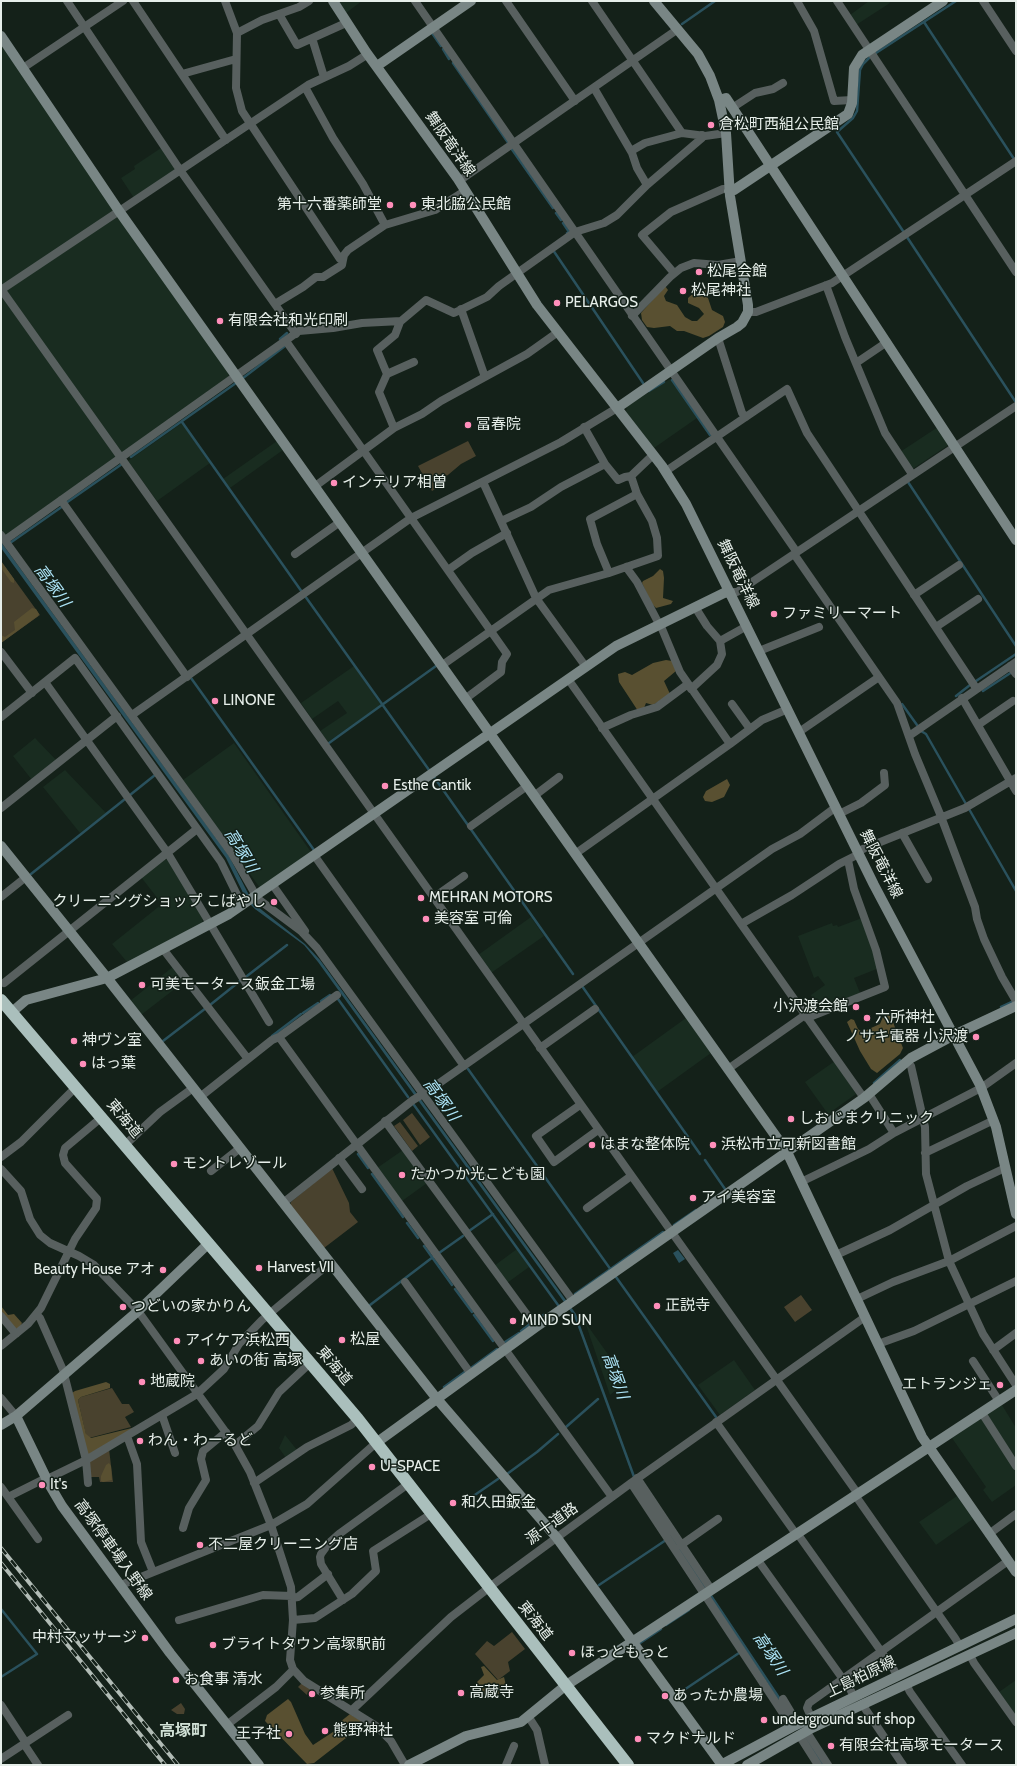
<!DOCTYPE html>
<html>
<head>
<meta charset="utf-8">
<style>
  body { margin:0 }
  #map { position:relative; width:1017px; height:1766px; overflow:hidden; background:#142119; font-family:Cabin,sans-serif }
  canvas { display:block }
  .frame { position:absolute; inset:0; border:2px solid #e6eee9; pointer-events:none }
</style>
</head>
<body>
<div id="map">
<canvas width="1017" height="1766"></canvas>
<div class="frame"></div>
</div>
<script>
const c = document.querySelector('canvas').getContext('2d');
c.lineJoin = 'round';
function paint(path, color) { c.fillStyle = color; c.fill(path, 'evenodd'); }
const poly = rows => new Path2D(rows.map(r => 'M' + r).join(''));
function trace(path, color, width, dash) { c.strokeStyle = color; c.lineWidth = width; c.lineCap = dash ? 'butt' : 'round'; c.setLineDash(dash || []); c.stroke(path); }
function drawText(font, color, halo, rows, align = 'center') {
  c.font = font + ' Cabin,"Noto Sans JP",sans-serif'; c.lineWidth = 3; c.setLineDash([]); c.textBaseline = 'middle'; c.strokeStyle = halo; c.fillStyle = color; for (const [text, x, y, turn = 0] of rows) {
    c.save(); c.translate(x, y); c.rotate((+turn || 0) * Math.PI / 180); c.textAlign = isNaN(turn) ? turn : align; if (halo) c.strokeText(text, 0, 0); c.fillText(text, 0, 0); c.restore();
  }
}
const built = poly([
  [338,1,362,1,346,13],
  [869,1,889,1,890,3,856,25,850,15],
  [1,43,229,374,228,378,7,535,3,535,1,531],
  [161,148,176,170,134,198,121,178,135,169,134,166],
  [670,379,697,418,654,448,626,412,627,406],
  [182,423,210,463,157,501,128,461],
  [938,427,948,444,947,446,911,470,900,452],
  [277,441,283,450,230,488,223,479],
  [354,666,381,705,328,742,320,731,347,713,338,701,312,719,301,703],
  [35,738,57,761,32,780,13,756],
  [234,743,311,852,260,888,183,780],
  [65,770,106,813,80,833,43,787],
  [164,859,168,860,203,918,202,923,127,962,112,944,162,904,141,877],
  [531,917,544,936,491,973,478,955],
  [862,918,879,968,854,978,860,993,817,1010,811,995,825,985,818,976,814,978,798,936,832,923,833,926,837,925,838,927],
  [174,966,185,981,141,1015,130,1001],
  [686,1018,711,1053,657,1092,632,1057],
  [835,1061,856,1094,828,1114,805,1082],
  [403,1150,427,1183,402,1201,377,1168],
  [517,1249,529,1267,507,1283,494,1266],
  [585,1322,627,1381,610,1395],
  [734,1360,755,1390,720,1415,698,1385],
  [1002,1405,1016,1428,1015,1459,987,1415],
  [982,1418,1016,1471,1016,1485,992,1502,983,1490,986,1487,952,1438],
  [285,1435,297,1450,286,1458,279,1448],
  [957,1496,973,1519,936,1545,919,1522],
  [1016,1680,1016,1716,999,1692]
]);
const green = poly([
  [468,441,476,456,461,464,436,485,437,488,432,491,418,466],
  [1,561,40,615,1,643],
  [412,1113,430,1137,420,1145,403,1120],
  [400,1122,418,1146,412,1151,394,1126],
  [332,1168,349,1203,350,1212,358,1222,324,1248,290,1206,291,1202],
  [801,1295,812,1310,795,1322,784,1307],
  [112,1388,122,1404,129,1404,134,1412,125,1417,131,1427,89,1438,86,1435,78,1400,81,1397],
  [109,1449,113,1482,100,1482,99,1477,90,1477,89,1461],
  [512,1632,525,1649,508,1662,510,1671,498,1680,475,1654,487,1641,494,1646],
  [302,1683,311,1689,307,1695,298,1687],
  [181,1703,185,1709,184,1714,177,1714,171,1710]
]);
const forest = poly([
  [665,286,668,290,664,296,666,301,677,305,685,317,692,321,697,321,704,314,699,308,688,303,688,298,698,289,705,289,712,310,723,316,725,322,723,327,709,336,703,338,684,331,677,331,670,326,654,328,647,327,642,320,641,313],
  [1,561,14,579,14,583,11,582,1,568],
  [660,569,663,571,664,578,663,598,673,601,671,604,656,608,652,604,642,583,643,581,653,576],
  [32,608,36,609,39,614,38,616,1,643,1,635,5,637,15,630,14,622],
  [666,660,672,661,676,671,664,681,670,694,653,705,646,703,644,708,638,711,619,682,618,674,625,672,632,675,653,663],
  [727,779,730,785,724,797,712,802,705,801,703,797,706,791],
  [887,1014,891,1017,903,1048,900,1054,877,1073,871,1069,860,1051,847,1022,851,1019,854,1020,858,1029,862,1032,880,1024,883,1017],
  [1,1306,8,1315,14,1314,22,1323,19,1329,14,1328,1,1312],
  [106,1382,110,1384,110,1388,81,1397,78,1400,86,1434,91,1438,136,1427,90,1455,87,1454,72,1393,75,1391],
  [109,1463,111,1466,112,1480,103,1482,101,1481,101,1476,106,1465],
  [484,1666,497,1680,504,1677,507,1689,505,1692,486,1698,481,1696,477,1682,484,1675,481,1667],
  [288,1699,291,1702,305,1734,313,1745,336,1730,340,1722,350,1714,363,1722,364,1724,314,1763,307,1764,265,1721,267,1715]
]);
const water = poly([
  [1,542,229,856,253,903,305,944,320,960,576,1314,638,1484,792,1715,790,1717,636,1486,574,1316,318,962,304,945,255,909,247,901,226,858,1,548],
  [678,1250,685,1259,679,1263,673,1253]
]);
const stream = poly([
  [924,22,1014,159],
  [682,24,715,1],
  [432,33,441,46],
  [443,49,449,59],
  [876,53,956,1],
  [869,58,863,64,860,70,857,111,853,118,837,132,903,231],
  [453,63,509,144],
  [511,148,553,208],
  [556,213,561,220],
  [563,223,569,232,567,233],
  [907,237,1015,401],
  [553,250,643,383],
  [280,339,287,333],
  [243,378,285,346],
  [672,380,710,435],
  [649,391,664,382],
  [182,422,302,592],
  [131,457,236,383],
  [908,482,1016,646],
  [66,503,122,464],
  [10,543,63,506],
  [305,596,429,770],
  [191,678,314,850],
  [976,681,1016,654],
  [983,691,1012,672],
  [956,696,970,685],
  [902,704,917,725],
  [921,731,926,734,966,804],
  [329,743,436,666],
  [434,777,573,974],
  [130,795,155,775],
  [969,809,1016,891],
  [31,874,125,799],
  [247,976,287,945],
  [582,986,700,1154],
  [338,999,408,1097],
  [321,1001,330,995],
  [210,1005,240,981],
  [1001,1007,1014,1001],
  [303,1013,318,1003],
  [272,1036,301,1014],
  [163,1041,206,1008],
  [468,1069,611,1270],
  [874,1083,900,1060],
  [414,1105,558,1305],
  [358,1154,368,1168],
  [705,1160,725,1189],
  [372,1174,403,1217],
  [407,1223,418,1238],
  [674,1225,696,1210],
  [469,1231,493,1214],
  [424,1246,452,1285],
  [439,1253,463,1236],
  [616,1277,716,1417],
  [455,1289,472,1312],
  [575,1294,663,1232],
  [370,1305,433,1257],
  [474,1315,493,1341],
  [535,1321,545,1314],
  [521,1331,530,1324],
  [505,1342,519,1333],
  [471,1368,497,1349],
  [444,1387,466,1371],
  [566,1427,598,1399],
  [507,1474,537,1452,558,1434],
  [466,1501,498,1479],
  [599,1585,666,1540],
  [1,1609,37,1654,1,1677],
  [666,1625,689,1610],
  [640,1643,661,1629],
  [678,1694,739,1653]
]);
const river = poly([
  [808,1742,823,1765]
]);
const street = poly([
  [67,1,180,170,296,334],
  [133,1,226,140],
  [225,1,237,33,236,88,242,111,340,259,343,259],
  [415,1,796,551],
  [506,1,575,101],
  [592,1,682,133],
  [797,1,814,31,834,101,852,100],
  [837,1,1016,272],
  [983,1,1016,51],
  [279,14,297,45,346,23],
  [237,33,262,20,299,7,309,1],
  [312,38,324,77],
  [23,68,123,1],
  [182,74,236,59],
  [305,87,333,138,363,184,385,225],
  [594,88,632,153,637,168,647,185],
  [732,108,755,93,773,89,783,83],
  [631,151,645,143,682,133,705,136,726,133],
  [459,181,678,29],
  [674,273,642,235,671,212,723,189,729,189],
  [826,285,845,337,885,433,912,474],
  [1,289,858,1494],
  [1,290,308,85,349,66,368,54],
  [275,304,303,287,316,277,323,277,342,265,344,255,348,250,385,225,435,210,465,191],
  [461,309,485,377],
  [748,312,756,312,832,283,1016,161],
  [632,316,670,277,681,268,694,263,718,265,741,261],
  [718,338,742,413,746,417],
  [286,341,507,654,502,662,501,672,465,699],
  [856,363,887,342],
  [387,374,414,362],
  [584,427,605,464,618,480,625,477,631,476],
  [394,428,379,392,387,374,377,350,395,335,400,322],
  [666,471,787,389,807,433,976,688],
  [483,482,536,598,586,667],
  [314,487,394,428,422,414,441,401,527,354,558,332],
  [61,500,187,677],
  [501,521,531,507,561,487,605,464],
  [1,535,232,854,258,899,301,931,317,948,573,1301],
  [5,540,299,331,333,328,362,323,401,321,426,300,454,313,487,297,499,286,575,232,604,223,617,215,647,185,702,138,702,135],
  [295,554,340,522],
  [794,554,897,703,915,754,940,814,975,907,977,919,984,939,1002,977,1016,1001],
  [626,567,637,582,659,624],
  [448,570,472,553,507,533],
  [609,573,597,544,590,519,637,494],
  [730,592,737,592,1016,406],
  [914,595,959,565],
  [660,624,680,672,730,744],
  [936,627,978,599],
  [720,641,747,626],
  [759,651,819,627],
  [1,652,32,693],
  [441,666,549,590,609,573,658,556,657,538,652,521,637,494,631,476,653,455],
  [1010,666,1016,674],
  [568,679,864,1098],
  [45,682,167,852,269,1022],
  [691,689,717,665,722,654,720,641,707,626,695,607],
  [962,698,1016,791],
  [732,704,750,729],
  [132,715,411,518,561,442,617,408],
  [1,717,75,658,221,862,242,905],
  [978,725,1013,701],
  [602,728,631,715,657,707,688,684],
  [799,732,879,677],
  [909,736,1016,662],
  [534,796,559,777],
  [1,808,117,716],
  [839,814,861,803,885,785,884,773],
  [471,826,527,786],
  [902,833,928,879],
  [858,851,965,808,1016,778],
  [575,854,730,744,762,720,788,709],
  [314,855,464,1066],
  [272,884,305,931],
  [1,897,26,877],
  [433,898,464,876],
  [741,924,792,895,839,864,859,854],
  [163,949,248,1059],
  [4,983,197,829],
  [337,995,279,1037,612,1497],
  [807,1018,885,987,876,950,854,889,848,860],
  [540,1048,595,1009],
  [907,1061,911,1066,925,1127,926,1174,949,1261,983,1334,1016,1385],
  [728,1069,805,1015],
  [869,1094,894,1133],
  [200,1097,272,1040,279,1037],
  [580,1105,536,1136,554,1162,598,1130],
  [385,1121,536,1327],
  [125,1145,160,1112,193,1088],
  [925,1153,994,1120],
  [1,1157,21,1142,76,1087],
  [339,1158,362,1189],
  [1,1169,21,1191,30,1219,40,1235,50,1243,79,1256,94,1265,138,1311,235,1445,250,1472,271,1525,291,1587,293,1620,290,1660,293,1669,304,1681,376,1726,391,1741,405,1765],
  [211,1171,240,1148],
  [801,1182,869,1149,894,1133,981,1088,1016,1063],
  [283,1203,413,1100,428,1091,772,849,800,834,836,807],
  [587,1208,631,1176],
  [836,1255,890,1230,967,1186,1005,1168],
  [405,1282,471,1374],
  [857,1299,893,1282,949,1261,1016,1226],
  [36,1314,40,1318,63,1370,86,1460,88,1483],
  [1,1316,16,1334],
  [878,1344,914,1331,1016,1281],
  [1,1346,28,1324,41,1308,75,1239,96,1208,97,1199,65,1163,63,1155,65,1148,102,1117],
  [993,1350,1016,1333],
  [973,1361,999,1401],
  [1,1398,16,1416],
  [982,1413,1016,1466],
  [162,1415,175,1453],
  [716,1422,796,1534],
  [127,1436,137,1464,141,1542,153,1572],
  [235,1445,258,1426,279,1392,310,1363],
  [637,1478,711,1589],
  [47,1479,86,1460,197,1394,224,1369,239,1344,262,1320,330,1263],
  [254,1483,307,1447,351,1425,358,1419],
  [631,1483,792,1727],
  [1,1487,38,1539],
  [855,1495,955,1638,960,1646],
  [8,1497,46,1478],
  [183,1528,189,1508,206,1480,201,1459,203,1451,226,1432],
  [797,1533,893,1668,897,1676],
  [989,1534,1016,1514],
  [681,1545,718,1519],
  [757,1559,850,1689,854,1697],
  [121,1585,271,1525,307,1504,376,1443],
  [292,1598,298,1597,328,1574],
  [343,1600,321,1564,320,1557,321,1554,329,1543,339,1534,408,1484],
  [179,1620,263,1595,292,1596],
  [293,1620,315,1618,352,1594,376,1571,373,1551,431,1514],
  [970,1655,974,1663,1016,1722],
  [906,1684,910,1692,962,1765],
  [783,1699,798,1724],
  [862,1704,903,1765],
  [1,1705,26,1743],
  [352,1710,451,1617,495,1583,631,1483,865,1317],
  [528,1716,537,1730,545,1765],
  [811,1717,807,1708,809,1703,1008,1561],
  [228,1724,276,1687,293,1670],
  [806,1731,828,1765],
  [799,1735,818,1765],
  [24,1744,38,1765],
  [1,1759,68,1715],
  [506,1765,514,1746]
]);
const secondary = poly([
  [333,1,366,52,458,179,537,305,662,466,686,504,874,885,980,1085,996,1127,1016,1214],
  [1,36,119,211,787,1152,922,1437,1016,1572],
  [377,66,471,1],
  [719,100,726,98,1016,540],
  [729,191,734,190,848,114,852,103,854,68,862,55,943,1],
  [617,408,718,338,737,327,742,323,748,312,748,305,730,196,726,133,719,100,710,76,698,54,654,1],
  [1,846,107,978,437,1399,557,1538,722,1765],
  [12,1012,26,1000,107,978,229,914,616,646,724,593,730,592],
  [16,1416,49,1484,62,1506,170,1653,259,1765],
  [1,1425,16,1416,138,1311,209,1243],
  [376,1443,536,1327,864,1098,911,1058,954,1035,1016,1006],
  [409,1765,466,1736,521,1722,565,1686,1016,1390],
  [721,1765,792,1727,1016,1619],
  [747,1765,812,1728,1016,1633]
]);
const highway = poly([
  [1,1000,358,1419,628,1765]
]);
const rail = poly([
  [1,1548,178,1765],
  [1,1563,165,1765]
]);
const markers = [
  [711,125,4,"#ff8eba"],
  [390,205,4,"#ff8eba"],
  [413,205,4,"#ff8eba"],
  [699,272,4,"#ff8eba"],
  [683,291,4,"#ff8eba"],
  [557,303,4,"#ff8eba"],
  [220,321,4,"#ff8eba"],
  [468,425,4,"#ff8eba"],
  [334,483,4,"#ff8eba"],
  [774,614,4,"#ff8eba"],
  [215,701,4,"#ff8eba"],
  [385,786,4,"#ff8eba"],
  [421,898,4,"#ff8eba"],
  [274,902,4,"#ff8eba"],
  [426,919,4,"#ff8eba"],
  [142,985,4,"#ff8eba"],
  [856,1007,4,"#ff8eba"],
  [867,1018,4,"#ff8eba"],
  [976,1037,4,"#ff8eba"],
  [74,1041,4,"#ff8eba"],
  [83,1064,4,"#ff8eba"],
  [791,1119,4,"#ff8eba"],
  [592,1145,4,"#ff8eba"],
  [713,1145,4,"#ff8eba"],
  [174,1164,4,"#ff8eba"],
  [402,1175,4,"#ff8eba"],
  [693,1198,4,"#ff8eba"],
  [259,1268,4,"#ff8eba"],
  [163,1270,4,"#ff8eba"],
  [657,1306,4,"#ff8eba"],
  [123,1307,4,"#ff8eba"],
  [513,1321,4,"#ff8eba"],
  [342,1340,4,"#ff8eba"],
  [177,1341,4,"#ff8eba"],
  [201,1361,4,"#ff8eba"],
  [142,1382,4,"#ff8eba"],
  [1000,1385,4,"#ff8eba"],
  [140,1441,4,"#ff8eba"],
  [372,1467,4,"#ff8eba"],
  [42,1485,4,"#ff8eba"],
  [453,1503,4,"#ff8eba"],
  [200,1545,4,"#ff8eba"],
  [145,1638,4,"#ff8eba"],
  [213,1645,4,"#ff8eba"],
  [572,1653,4,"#ff8eba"],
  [176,1680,4,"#ff8eba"],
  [461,1693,4,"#ff8eba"],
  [312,1694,4,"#ff8eba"],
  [665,1696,4,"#ff8eba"],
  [764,1720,4,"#ff8eba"],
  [325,1731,4,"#ff8eba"],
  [289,1734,4,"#ff8eba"],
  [638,1739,4,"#ff8eba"],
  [831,1746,4,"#ff8eba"]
];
const poiNames = [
  ["倉松町西組公民館",719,125],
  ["第十六番薬師堂",382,205,"right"],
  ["東北脇公民館",421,205],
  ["松尾会館",707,272],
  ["松尾神社",691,291],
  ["PELARGOS",565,303],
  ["有限会社和光印刷",228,321],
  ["冨春院",476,425],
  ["インテリア相曽",342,483],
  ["ファミリーマート",782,614],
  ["LINONE",223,701],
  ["Esthe Cantik",393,786],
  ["MEHRAN MOTORS",429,898],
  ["クリーニングショップ こばやし",266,902,"right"],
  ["美容室 可倫",434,919],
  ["可美モータース鈑金工場",150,985],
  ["小沢渡会館",848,1007,"right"],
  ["六所神社",875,1018],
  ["ノサキ電器 小沢渡",968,1037,"right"],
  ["神ヴン室",82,1041],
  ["はっ葉",91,1064],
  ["しおじまクリニック",799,1119],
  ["はまな整体院",600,1145],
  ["浜松市立可新図書館",721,1145],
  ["モントレゾール",182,1164],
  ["たかつか光こども園",410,1175],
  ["アイ美容室",701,1198],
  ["Harvest Ⅶ",267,1268],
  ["Beauty House アオ",155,1270,"right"],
  ["正説寺",665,1306],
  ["つどいの家かりん",131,1307],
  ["MIND SUN",521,1321],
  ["松屋",350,1340],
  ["アイケア浜松西",185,1341],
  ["あいの街 高塚",209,1361],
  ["地蔵院",150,1382],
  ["エトランジェ",992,1385,"right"],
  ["わん・わーるど",148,1441],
  ["U-SPACE",380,1467],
  ["It's",50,1485],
  ["和久田鈑金",461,1503],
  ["不二屋クリーニング店",208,1545],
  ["中村マッサージ",137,1638,"right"],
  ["ブライトタウン高塚駅前",221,1645],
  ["ほっともっと",580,1653],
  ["お食事 清水",184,1680],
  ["高蔵寺",469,1693],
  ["参集所",320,1694],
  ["あったか農場",673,1696],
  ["underground surf shop",772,1720],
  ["熊野神社",333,1731],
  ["王子社",281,1734,"right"],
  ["マクドナルド",646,1739],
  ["有限会社高塚モータース",839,1746]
];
const streetNames = [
  ["舞阪竜洋線",450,144,55],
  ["舞阪竜洋線",738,574,64],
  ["舞阪竜洋線",881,864,63],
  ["東海道",124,1119,50],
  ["東海道",334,1366,50],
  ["源十道路",552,1524,-36],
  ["高塚停車場入野線",113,1550,54],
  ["東海道",535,1621,52],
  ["上島柏原線",861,1677,-26]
];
const waterNames = [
  ["高塚川",52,586,54],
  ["高塚川",241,851,59],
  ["高塚川",441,1100,54],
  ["高塚川",615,1376,70],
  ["高塚川",770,1654,56]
];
const neighbourhoodNames = [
  ["高塚町",183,1731]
];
paint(built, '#192c20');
paint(green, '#49422e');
paint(forest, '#595031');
paint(water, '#2a515d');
trace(stream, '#2a515d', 2.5);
trace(river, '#2a515d', 14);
trace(street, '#58605f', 8);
trace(secondary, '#798685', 10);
trace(highway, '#aabfbc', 12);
trace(rail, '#b2bcb6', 4);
trace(rail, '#142119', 2.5, [8]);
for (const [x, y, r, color] of markers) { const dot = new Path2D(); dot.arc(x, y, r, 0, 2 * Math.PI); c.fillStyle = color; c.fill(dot); trace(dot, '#142119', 1.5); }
drawText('15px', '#e6eee9', '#142119', poiNames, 'left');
drawText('15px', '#e6eee9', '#142119', streetNames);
drawText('italic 16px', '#aee6f9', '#142119', waterNames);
drawText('bold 16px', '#d1e1d6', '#142119', neighbourhoodNames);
</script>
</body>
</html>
